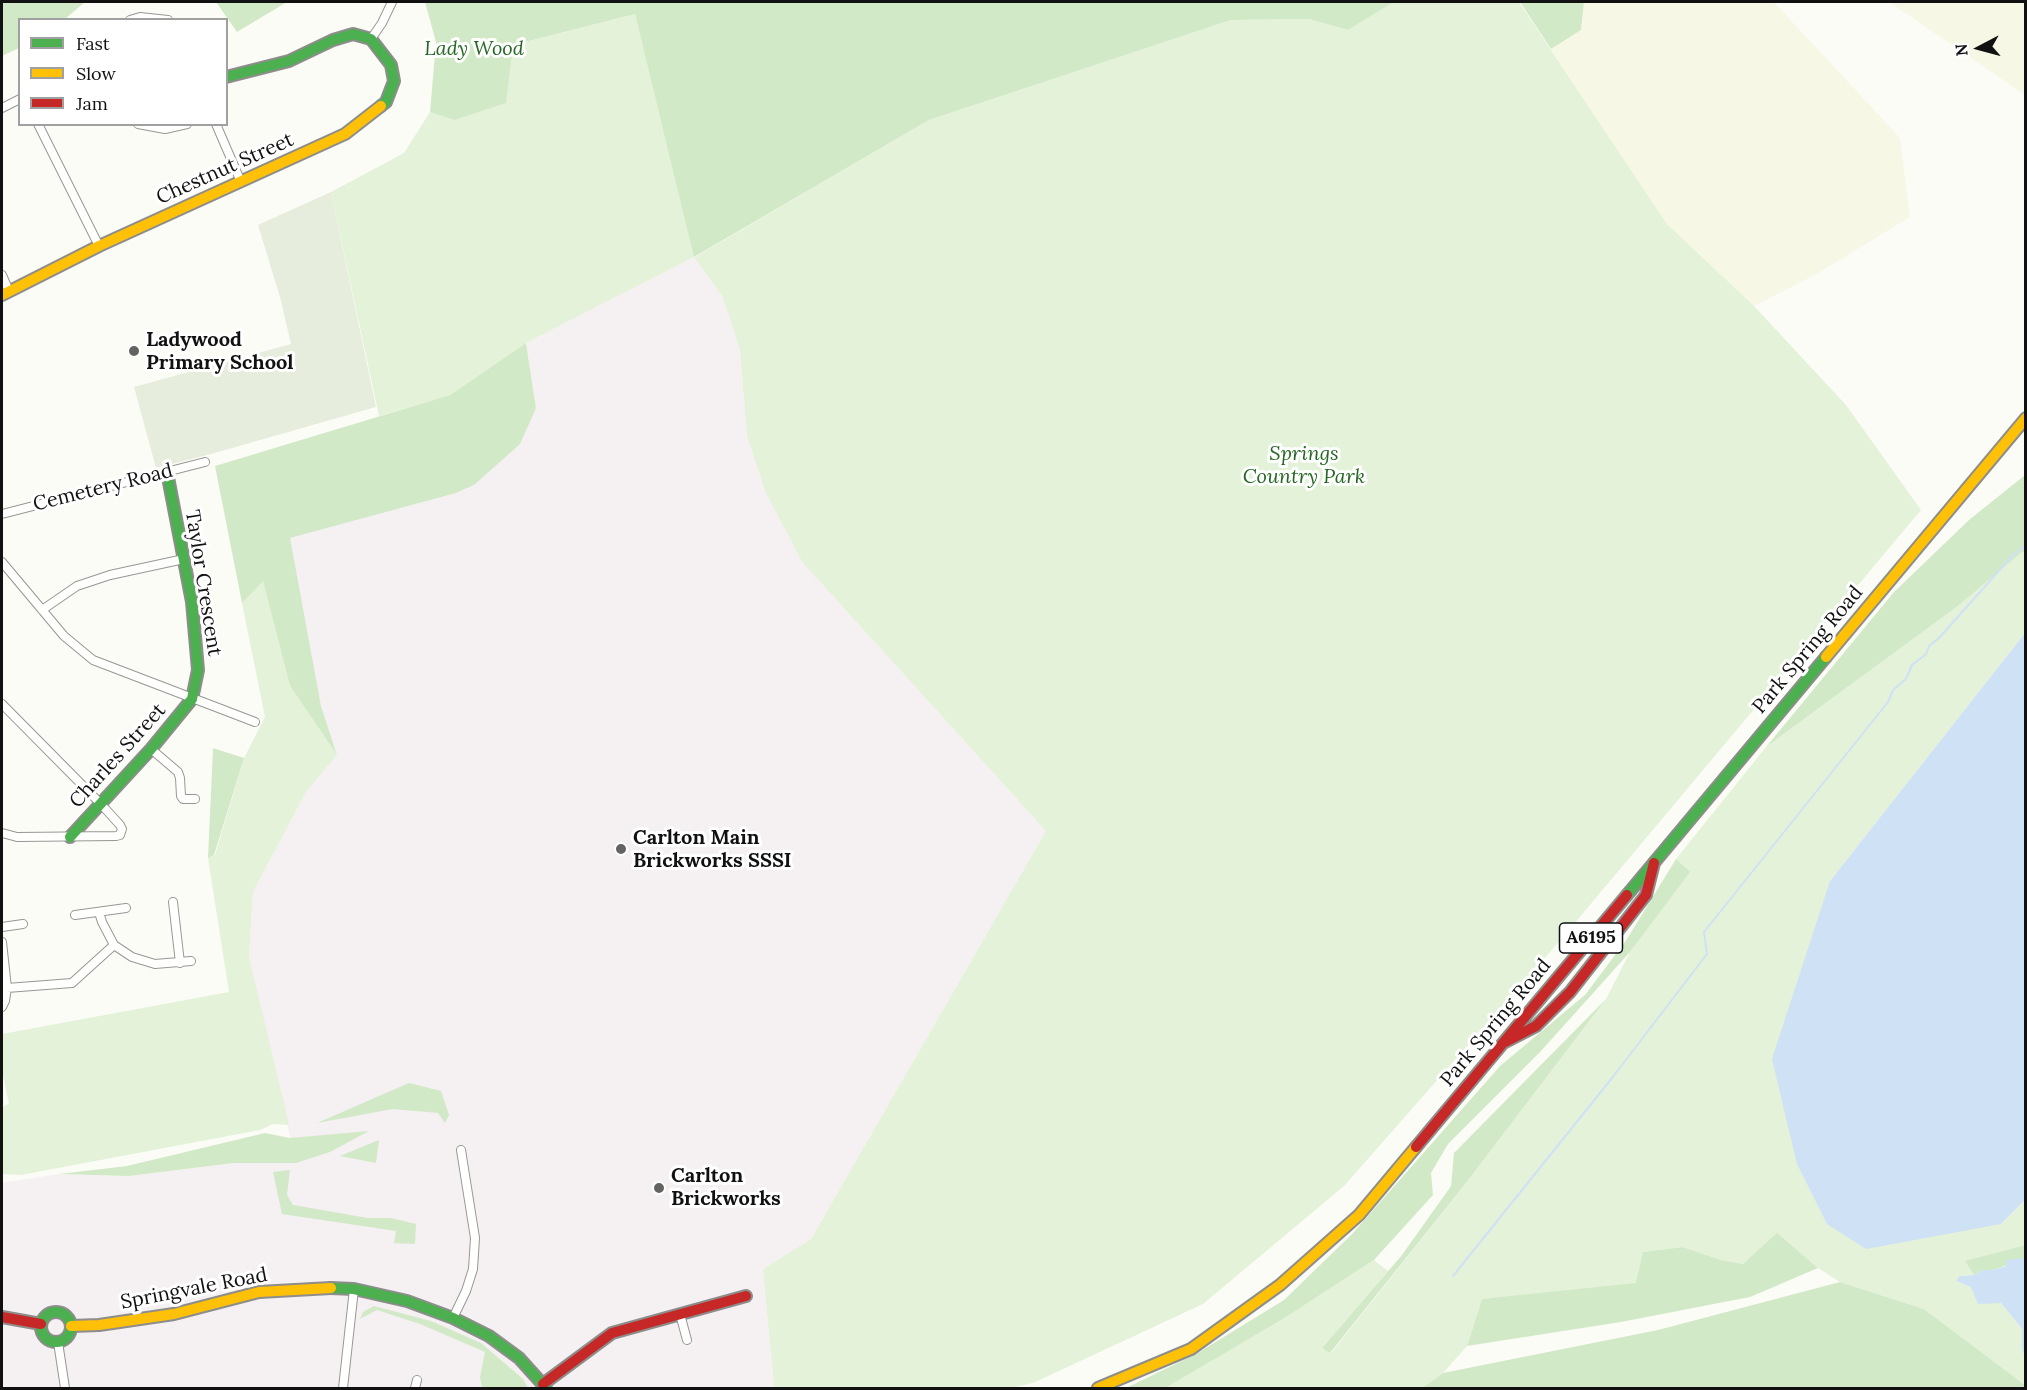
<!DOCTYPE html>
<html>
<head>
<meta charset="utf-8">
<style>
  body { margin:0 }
  #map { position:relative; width:2027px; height:1390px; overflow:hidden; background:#fcfcf7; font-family:Lora,serif }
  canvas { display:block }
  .frame { position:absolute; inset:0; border:3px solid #111; pointer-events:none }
  .legend { position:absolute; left:18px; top:18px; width:210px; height:108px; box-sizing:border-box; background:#fff; border:2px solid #a0a0a0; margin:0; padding:8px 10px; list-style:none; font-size:18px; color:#111 }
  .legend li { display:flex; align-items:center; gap:12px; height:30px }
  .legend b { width:30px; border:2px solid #a0a0a0 }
  .north { position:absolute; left:1949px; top:18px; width:60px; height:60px; -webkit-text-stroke:4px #fff; paint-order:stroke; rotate:264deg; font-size:16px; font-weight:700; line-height:24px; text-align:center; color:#111 }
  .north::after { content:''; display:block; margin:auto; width:21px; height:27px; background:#111; clip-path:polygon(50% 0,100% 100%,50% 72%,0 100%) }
</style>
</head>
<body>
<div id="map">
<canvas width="2027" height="1390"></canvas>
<div class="frame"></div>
<ul class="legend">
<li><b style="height:8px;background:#4caf50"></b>Fast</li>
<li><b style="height:8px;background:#ffc107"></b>Slow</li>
<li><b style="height:8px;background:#c62828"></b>Jam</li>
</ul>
<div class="north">N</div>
</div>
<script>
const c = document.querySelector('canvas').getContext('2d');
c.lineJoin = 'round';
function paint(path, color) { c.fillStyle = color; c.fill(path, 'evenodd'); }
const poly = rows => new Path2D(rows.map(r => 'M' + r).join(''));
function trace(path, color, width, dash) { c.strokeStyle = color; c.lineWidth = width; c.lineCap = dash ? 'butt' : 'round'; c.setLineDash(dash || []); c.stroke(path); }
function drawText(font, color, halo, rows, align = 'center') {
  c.font = font + ' Lora,serif'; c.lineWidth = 6; c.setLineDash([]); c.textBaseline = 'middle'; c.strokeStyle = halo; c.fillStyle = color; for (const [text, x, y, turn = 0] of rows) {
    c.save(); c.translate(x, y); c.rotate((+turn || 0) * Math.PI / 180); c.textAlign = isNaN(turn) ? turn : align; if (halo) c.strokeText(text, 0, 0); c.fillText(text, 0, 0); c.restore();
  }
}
const industrial = poly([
  [694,257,722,296,731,321,740,351,747,436,803,563,1046,831,811,1239,763,1269,774,1388,2,1388,2,1183,59,1174,129,1176,234,1163,296,1163,249,957,253,892,306,792,337,755,321,706,289,538,456,493,474,485,536,408,526,343]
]);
const farmland = poly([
  [1584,2,1774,2,1900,138,1910,217,1815,275,1754,306,1667,224,1551,49,1581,30],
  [1889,2,2025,2,2025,95]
]);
const green = poly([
  [1394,2,1519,2,1667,224,1754,306,1846,405,1921,510,1558,943,1344,1186,1203,1304,1033,1383,1010,1388,774,1388,763,1269,811,1239,1046,831,803,563,766,493,747,436,740,351,731,321,722,296,694,257,526,343,450,395,379,416,331,192,404,153,430,112,454,120,513,45,635,14,695,257,929,120,1231,20,1309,19,1348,30],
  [2025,552,2025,633,1830,881,2001,1224,2025,1200,2025,1245,1966,1261,1974,1275,1960,1276,1971,1287,2001,1303,2022,1329,2022,1349,2025,1358,2025,1385,1924,1309,1840,1282,1818,1268,1777,1234,1743,1264,1721,1260,1683,1247,1644,1252,1637,1288,1482,1299,1467,1346,1443,1373,1422,1388,1164,1388,1283,1319,1374,1260,1388,1271,1322,1348,1331,1353,1466,1183,1606,999,1630,952,1689,872,1676,859,1766,747,1958,606,2021,553],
  [263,580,290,686,337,755,306,792,253,892,249,957,289,1125,273,1124,260,1130,21,1175,2,1174,2,1107,9,1104,2,1070,2,1034,229,992,208,858,215,855,244,758,265,717,242,603]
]);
const forest = poly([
  [2,2,85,2,65,19,20,20,19,48,2,56],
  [216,2,287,2,237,32],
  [425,2,1394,2,1348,30,1309,19,1231,20,929,120,694,257,635,14,513,45,506,103,454,120,430,112,436,42],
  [1520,2,1584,2,1581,30,1551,49],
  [526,343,536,408,520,444,474,485,456,493,290,538,321,706,337,755,290,686,263,581,242,603,215,466,450,395],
  [2025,475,2025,552,2021,553,1958,606,1766,747,1894,592,1969,520],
  [213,748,244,758,214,855,208,858],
  [1676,859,1690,872,1630,952,1541,1051,1448,1144,1431,1173,1433,1195,1374,1260,1283,1319,1165,1388,1126,1388,1196,1354,1284,1300,1352,1234,1500,1066,1585,995,1627,939],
  [1606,999,1466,1183,1330,1353,1322,1348,1402,1255,1451,1186,1454,1153],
  [409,1083,441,1091,449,1115,445,1123,438,1113,393,1109,317,1123],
  [369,1131,330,1152,296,1163,234,1163,129,1176,59,1174,127,1166,265,1133,290,1138],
  [379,1140,376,1163,340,1156],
  [290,1170,287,1195,293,1205,368,1218,391,1218,416,1224,415,1244,394,1243,396,1231,282,1214,273,1172],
  [1777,1233,1818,1268,1750,1297,1621,1322,1467,1346,1482,1299,1636,1283,1643,1252,1683,1247,1721,1260,1743,1264],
  [2025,1245,2025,1259,1993,1270,1983,1270,1974,1275,1965,1261],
  [1840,1282,1924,1309,2025,1385,2025,1388,1422,1388,1443,1373,1658,1330],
  [374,1306,431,1321,481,1343,523,1379,528,1388,482,1388,480,1377,485,1352,420,1324,377,1310,360,1319,363,1312]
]);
const cemetery = poly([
  [331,192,376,407,211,454,156,468,134,387,291,344,280,297,258,225]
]);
const water = poly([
  [2025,633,2025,1200,2001,1224,1866,1249,1827,1224,1797,1164,1772,1059,1830,881],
  [2024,1258,2025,1258,2025,1358,2022,1349,2022,1329,2001,1303,1978,1304,1971,1287,1956,1281,1960,1276,1974,1275,1983,1270,1993,1270,2006,1266,2007,1260]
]);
const stream = poly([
  [1453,1276,1612,1078,1707,954,1704,932,1888,702,1893,690,1906,679,1912,665,1926,654,1929,646,1939,638,2013,555,2026,545]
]);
const street = poly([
  [130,20,140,17,168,20],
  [371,39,382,23,392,2],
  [2,108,20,99],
  [38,124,99,246],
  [138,124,165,129,187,124],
  [216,124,241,182],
  [2,275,9,291],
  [2,514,205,462],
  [2,562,64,636,93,660,255,722],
  [42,610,77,586,110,575,184,559],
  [2,704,100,803,120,825,122,829,120,835,116,836,17,837,2,833],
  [151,749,178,772,180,778,181,796,183,799,195,799],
  [173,902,180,963],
  [99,912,102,922,114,945,132,957,155,964,191,961],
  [75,915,126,908],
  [2,927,23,924],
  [2,942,7,988,5,1001,2,1007],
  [7,988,72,983,114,945],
  [680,1314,687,1340],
  [453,1318,466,1291,473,1269,475,1238,461,1150],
  [58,1342,65,1388],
  [343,1388,354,1289],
  [415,1388,417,1380]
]);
const fast = poly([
  [226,77,289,61,333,40,353,34,371,39,391,65,394,81,386,102,381,106],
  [70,837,151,749,192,699,198,670,192,602,167,472],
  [1627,895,1826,657],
  [331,1288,354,1289,407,1301,453,1318,489,1336,519,1358,546,1388],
  '41 1327a15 15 0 1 1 30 0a15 15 0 1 1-30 0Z'
]);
const slow = poly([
  [2,295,99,246,345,134,381,106],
  [1826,657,2026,418],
  [71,1326,99,1325,174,1314,259,1292,331,1288],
  [1098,1388,1191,1349,1280,1285,1359,1215,1416,1147]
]);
const jam = poly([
  [1505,1042,1536,1026,1570,992,1646,895,1654,863],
  [1416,1147,1627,895],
  [2,1317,41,1324],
  [543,1384,612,1333,746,1296]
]);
const markers = [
  [134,351,6,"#636362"],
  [621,849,6,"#636362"],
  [659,1188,6,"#636362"]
];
const shields = [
  [1591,938,63]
];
const shieldNames = [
  ["A6195",1591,938]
];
const parkNames = [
  ["Lady Wood",474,49],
  ["Springs",1304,454],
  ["Country Park",1304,477]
];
const streetNames = [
  ["Chestnut Street",225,169,-24],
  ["Cemetery Road",103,488,-14],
  ["Taylor Crescent",203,583,81],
  ["Park Spring Road",1808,650,-50],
  ["Charles Street",118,756,-48],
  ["Park Spring Road",1496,1023,-50],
  ["Springvale Road",194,1289,-11]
];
const poiNames = [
  ["Ladywood",146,340],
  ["Primary School",146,363],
  ["Carlton Main",633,838],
  ["Brickworks SSSI",633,861],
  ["Carlton",671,1176],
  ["Brickworks",671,1199]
];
paint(industrial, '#f5f0f2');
paint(farmland, '#f6f8e5');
paint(green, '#e3f2d8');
paint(forest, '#d2e9c7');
paint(cemetery, '#e6eddc');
paint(water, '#cfe1f5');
trace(stream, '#cfe1f5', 2);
trace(street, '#979795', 10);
trace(fast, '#8d8d8b', 14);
trace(slow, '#8d8d8b', 14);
trace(jam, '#8d8d8b', 14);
trace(street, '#fffffe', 8);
trace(fast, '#4caf50', 10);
trace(slow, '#ffc107', 10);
trace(jam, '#c62828', 10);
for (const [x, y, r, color] of markers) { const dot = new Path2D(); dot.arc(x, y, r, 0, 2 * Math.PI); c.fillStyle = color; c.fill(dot); trace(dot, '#fff', 2); }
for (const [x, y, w] of shields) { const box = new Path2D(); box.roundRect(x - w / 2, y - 15, w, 30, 4.5); c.fillStyle = '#fff'; c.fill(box); trace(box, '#111', 1.5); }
drawText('bold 18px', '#111', null, shieldNames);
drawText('italic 20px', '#266723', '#fff', parkNames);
drawText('20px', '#111', '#fff', streetNames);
drawText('bold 20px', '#111', '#fff', poiNames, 'left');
</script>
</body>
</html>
